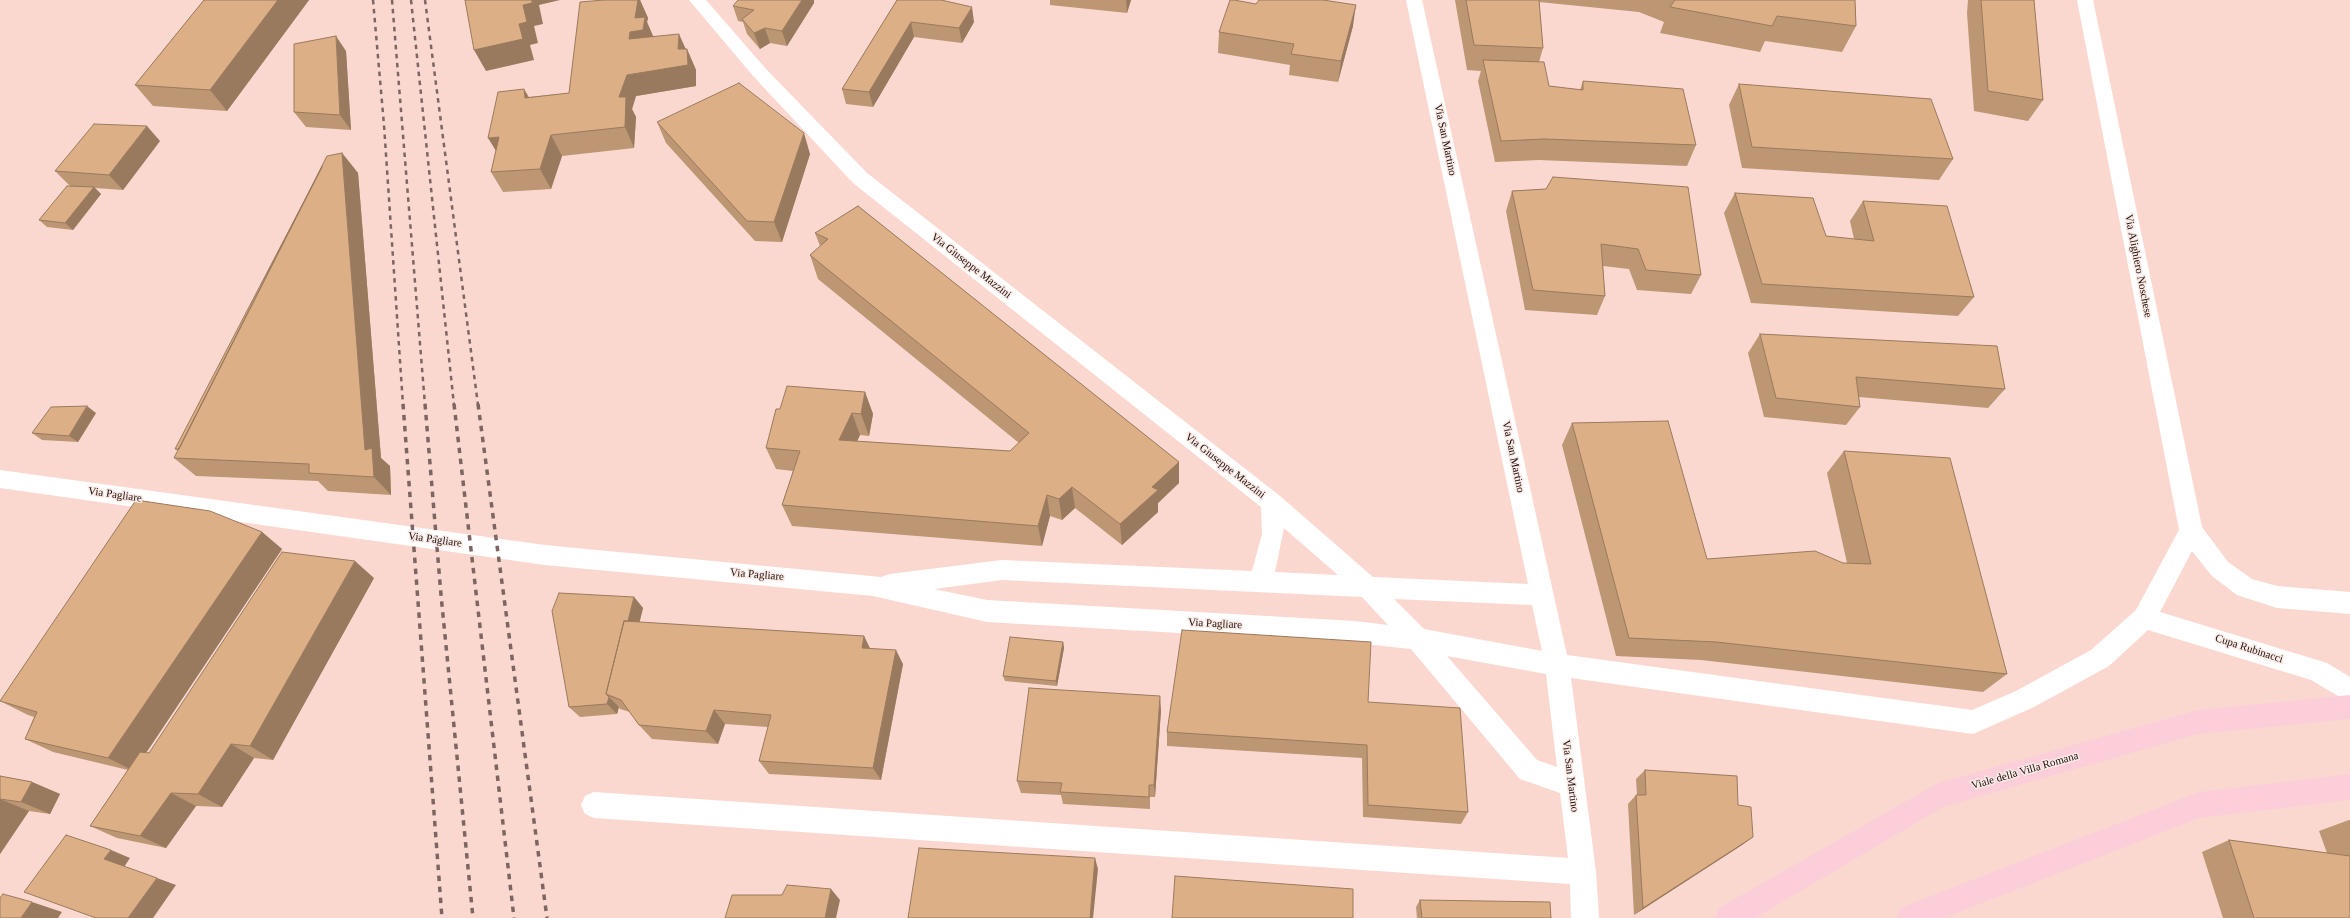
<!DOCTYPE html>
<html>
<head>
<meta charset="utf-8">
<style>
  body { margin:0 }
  canvas { display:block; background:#fad8d0 }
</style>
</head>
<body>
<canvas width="2350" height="918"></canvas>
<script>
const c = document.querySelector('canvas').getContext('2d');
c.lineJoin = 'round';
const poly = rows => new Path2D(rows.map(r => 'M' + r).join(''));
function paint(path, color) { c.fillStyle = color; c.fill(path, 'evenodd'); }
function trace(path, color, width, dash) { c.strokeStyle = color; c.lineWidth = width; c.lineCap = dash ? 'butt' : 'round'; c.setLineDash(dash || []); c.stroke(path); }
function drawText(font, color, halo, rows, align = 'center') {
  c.font = font + ' "Times New Roman",serif'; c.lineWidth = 3; c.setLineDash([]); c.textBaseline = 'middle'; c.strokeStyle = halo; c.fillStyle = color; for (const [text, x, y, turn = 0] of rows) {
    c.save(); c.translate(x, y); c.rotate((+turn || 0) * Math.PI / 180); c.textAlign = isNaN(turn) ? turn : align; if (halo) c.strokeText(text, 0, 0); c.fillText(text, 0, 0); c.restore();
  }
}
const minor = poly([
  [689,0,706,0,766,69,867,173,1280,496,1373,577,1528,584,1406,0,1422,0,1567,655,1972,710,2016,691,2091,650,2136,610,2179,530,2077,0,2093,0,2202,527,2228,562,2252,579,2277,586,2350,592,2350,614,2277,608,2237,595,2212,576,2192,551,2160,612,2327,663,2350,677,2350,703,2311,680,2148,630,2109,666,2034,707,1973,734,1571,678,1596,872,1599,918,1571,918,1570,884,594,818,585,814,581,805,585,796,594,792,1568,858,1560,793,1520,779,1411,649,1355,643,987,622,873,596,545,565,0,488,0,470,545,545,881,577,890,574,1002,560,1252,571,1262,534,1261,507,853,183,754,77,689,0],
  [1284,528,1338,575,1275,572,1284,528],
  [1002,580,1362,597,1388,625,1355,621,987,600,934,589,1002,580],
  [1394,599,1532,605,1542,651,1424,629,1394,599],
  [1447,656,1546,674,1557,767,1537,760,1447,656]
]);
const major = poly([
  [2350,695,2350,719,2198,734,1943,807,1755,918,1715,918,1719,908,1938,783,2198,710,2350,695],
  [2350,774,2350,800,2199,818,1944,918,1896,918,1900,908,2199,792,2350,774]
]);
const railFar1 = poly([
  [373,0,384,125,403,405],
  [392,0,425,405],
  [411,0,454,405],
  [425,0,478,405]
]);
const rail = poly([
  [403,404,442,918],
  [425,404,441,595,473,918],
  [454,404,514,918],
  [478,404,547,918]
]);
const wall = poly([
  [204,0,309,0,227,111,153,106,135,85],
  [604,0,640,0,648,18,647,22,653,37,686,49,687,49,696,70,696,86,636,96,632,109,636,117,634,148,562,156,551,189,503,192,491,172,496,150,524,89,529,97,569,93],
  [897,0,974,22,962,43,914,37,873,107,846,104,842,89],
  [1050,0,1131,0,1127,13,1050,5],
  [1455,0,1855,0,1856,26,1842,52,1765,41,1760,52,1660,33,1664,22,1639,12,1539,2,1543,48,1539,62,1549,86,1580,90,1583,81,1696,145,1687,166,1539,160,1495,162,1478,81,1481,71,1467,70],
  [1968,0,2034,0,2043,100,2028,121,1974,111,1967,13],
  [814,3,787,46,770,43,760,49,747,34,743,22,738,21,733,6],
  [1353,26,1338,82,1289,75,1290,65,1218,53,1219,32],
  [346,51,351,130,306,127,294,112],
  [1739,84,1953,159,1939,180,1742,168,1729,105],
  [657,122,810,154,782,242,755,241,666,143],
  [160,141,123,190,95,188,101,194,73,230,47,227,39,220,70,186,55,171],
  [342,153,358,173,381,458,390,466,391,495,328,491,318,481,196,476,174,458,178,451,175,449],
  [1546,189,1701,275,1691,294,1637,290,1629,269,1603,266,1605,296,1597,315,1525,310,1506,211,1512,191],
  [1735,193,1826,236,1854,239,1850,221,1863,201,1974,297,1958,316,1751,303,1724,213],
  [858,206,1179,462,1179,483,1158,503,1158,512,1122,545,1075,508,1062,520,1050,516,1042,546,792,526,782,505,793,471,776,469,766,448,780,409,865,392,873,414,869,436,860,435,857,441,1010,451,1019,443,818,279,810,255,820,246,815,233],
  [1760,334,2005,389,1988,408,1859,397,1860,407,1846,425,1764,417,1748,353],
  [96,413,78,442,42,440,32,433],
  [1572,423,1707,559,1847,563,1827,473,1844,451,2007,674,1983,692,1701,660,1616,656,1562,445],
  [262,532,282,549,146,753,149,753,374,578,273,760,254,758,222,807,196,806,166,848,117,838,90,826,128,770,53,752,25,739,34,717,28,715,0,701],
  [634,597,643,608,639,622,864,636,870,648,903,664,881,780,769,774,759,761,768,727,725,724,718,744,652,739,639,725,630,712,620,709,619,707,617,714,580,717,569,707],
  [1063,642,1064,648,1057,686,1005,681,1003,676],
  [1368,702,1468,812,1461,824,1363,817,1362,758,1167,746,1167,732],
  [1161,710,1155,797,1150,797,1150,809,1063,804,1061,795,1021,793,1017,781],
  [1645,770,1738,805,1753,837,1742,845,1634,915,1628,804,1636,795,1637,795,1636,779],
  [0,776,32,782,60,794,50,814,29,811,0,854],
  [2349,820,2350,820,2350,918,2223,918,2202,852,2229,840,2327,853,2319,831],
  [1420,900,1551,918,1417,918,1416,907]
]);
const shadedWall = poly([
  [278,0,309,0,227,111,210,90],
  [532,0,560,0,539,5,543,24,534,26,538,43,530,45,534,60,486,71,474,50,519,24,523,5],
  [638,0,640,0,648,18,647,22,654,38,629,39,630,32,635,18],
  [802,0,814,0,814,3,787,46,782,31],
  [1126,0,1131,0,1127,13],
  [1356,5,1353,26,1338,82,1341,61],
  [972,7,974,22,962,43,959,28],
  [911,22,914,37,873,107,869,92],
  [765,28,770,43,760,49,754,33],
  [679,34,688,54,687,49,696,70,696,86,636,96,632,109,636,117,634,148,625,127,619,97,627,75,678,49],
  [336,36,346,51,351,130,340,115],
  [524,89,535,110,525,98],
  [147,126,160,141,123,190,109,175],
  [804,133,810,154,782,242,774,222],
  [551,135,562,156,551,189,540,169],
  [499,137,501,159,488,138],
  [342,153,358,173,381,458,390,466,391,495,374,477,365,450],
  [94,187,101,194,73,230,65,223],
  [865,392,873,414,869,436,861,414],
  [87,406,96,413,78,442,69,436],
  [852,413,860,435,848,461,839,440],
  [1179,462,1179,483,1158,503,1158,512,1122,545,1120,524,1152,487],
  [1072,487,1075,508,1062,520,1059,499],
  [1047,495,1050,516,1042,546,1038,526],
  [262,532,282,549,134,771,108,758],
  [355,561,374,578,273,760,250,746],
  [634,597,643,608,621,700,609,696],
  [864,636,871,651,862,648],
  [1063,642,1064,648,1057,686,1056,681],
  [896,650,903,664,881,780,873,768],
  [1160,696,1161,710,1155,797,1154,785],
  [609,697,619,707,617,714,607,704],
  [714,710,725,724,718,744,706,731],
  [231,744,254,758,222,807,198,794],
  [32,782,60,794,50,814,21,802],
  [171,793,196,806,166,848,140,836],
  [0,799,29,811,0,854],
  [1753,837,1742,845,1634,915,1643,908],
  [111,850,130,858,124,867,104,859],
  [1095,858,1098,869,1093,918,1090,918],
  [157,878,176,885,153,918,128,918],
  [831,889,840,900,836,918,825,918],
  [32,902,62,912,58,918,21,918]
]);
const building = poly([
  [204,0,278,0,210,90,135,85,204,0],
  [465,0,532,0,532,3,523,5,527,22,519,24,523,39,474,50,465,0],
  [604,0,638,0,635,18,645,17,643,30,630,32,629,39,679,34,678,49,687,49,688,65,627,75,619,97,626,97,625,127,551,135,540,169,491,172,499,137,488,138,498,92,524,89,525,98,569,93,580,2,604,0],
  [738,0,802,0,782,31,765,28,754,33,742,19,754,10,733,6,738,0],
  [897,0,941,0,972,7,959,28,911,22,869,92,842,89,897,0],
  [1230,0,1234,0,1256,4,1259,0,1323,0,1356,5,1341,61,1291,54,1294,44,1219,32,1230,0],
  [1466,0,1539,0,1543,48,1474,45,1466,0],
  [1675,0,1855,0,1856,26,1777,16,1772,26,1670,7,1675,0],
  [1981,0,2034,0,2043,100,1988,91,1981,0],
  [336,36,340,115,294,112,294,44,336,36],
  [1483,60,1544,62,1549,86,1583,90,1583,81,1683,89,1696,145,1545,139,1501,141,1483,60],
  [739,83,804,133,774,222,747,221,657,122,739,83],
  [1739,84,1931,99,1953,159,1752,147,1739,84],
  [94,124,147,126,109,175,55,171,94,124],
  [342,153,365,450,372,448,374,477,309,473,309,464,174,458,327,156,342,153],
  [322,167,179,449,175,449,322,167],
  [1553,177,1688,187,1701,275,1646,270,1638,249,1601,244,1605,296,1533,290,1512,191,1546,189,1553,177],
  [67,186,94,187,65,223,39,220,67,186],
  [1735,193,1813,198,1826,236,1874,241,1863,201,1947,206,1974,297,1762,284,1735,193],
  [858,206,1179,462,1152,487,1158,490,1120,524,1072,487,1059,499,1047,495,1038,526,782,505,800,451,766,448,776,409,780,409,787,386,865,392,861,414,852,413,839,440,1010,451,1029,433,810,255,828,239,815,233,858,206],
  [1760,334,1997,346,2005,389,1856,377,1860,407,1776,398,1760,334],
  [87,406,69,436,32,433,51,407,87,406],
  [1668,421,1707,559,1815,551,1843,563,1871,564,1844,451,1950,458,2007,674,1716,642,1629,638,1572,423,1668,421],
  [136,500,210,511,262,532,108,758,25,739,37,712,0,701,136,500],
  [282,552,355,561,250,746,231,744,198,794,171,793,140,836,90,826,140,752,149,753,282,552],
  [559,593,634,597,628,621,624,621,606,694,609,697,607,704,569,707,552,611,559,593],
  [624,621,864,636,862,648,896,650,873,768,759,761,771,715,714,710,706,731,639,725,621,700,606,694,624,621],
  [1182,630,1371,642,1368,702,1460,708,1468,812,1368,805,1367,745,1167,732,1182,630],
  [1010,637,1063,642,1056,681,1003,676,1010,637],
  [1029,688,1160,696,1154,785,1149,785,1149,797,1060,792,1062,783,1017,781,1029,688],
  [1645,770,1737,776,1738,805,1751,807,1753,837,1643,908,1636,795,1646,795,1645,770],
  [0,776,32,782,21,802,0,799,0,776],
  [66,835,111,850,104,859,157,878,128,918,96,918,24,892,66,835],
  [2229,840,2350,856,2350,918,2254,918,2229,840],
  [919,848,1095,858,1090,918,908,918,919,848],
  [1175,876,1353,889,1353,918,1172,918,1175,876],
  [787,885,831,889,825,918,725,918,732,895,782,895,787,885],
  [3,894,32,902,21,918,0,918,0,898,3,894],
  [1420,900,1550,902,1551,918,1422,918,1420,900]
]);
const streetNames = [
  ["Via San Martino",1445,140,78],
  ["Via Giuseppe Mazzini",971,266,38],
  ["Via Alighiero Noschese",2138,266,79],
  ["Via San Martino",1513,457,78],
  ["Via Giuseppe Mazzini",1225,466,38],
  ["Via Pagliare",115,495,8],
  ["Via Pagliare",435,540,8],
  ["Via Pagliare",757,575,5],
  ["Via Pagliare",1215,624,3],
  ["Cupa Rubinacci",2249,649,18],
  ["Viale della Villa Romana",2025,771,-16],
  ["Via San Martino",1570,776,83]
];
paint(minor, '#fff');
paint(major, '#fbced9');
trace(railFar1, '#7d6661', 2.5, [4.5, 4.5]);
trace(rail, '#7d6661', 3.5, [5.5, 5.5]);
paint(wall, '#bd9674');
paint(shadedWall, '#9a7a5e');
paint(building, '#dcaf87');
trace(building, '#9a7a5e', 1);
drawText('11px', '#1d0f0c', '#fbeae6', streetNames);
</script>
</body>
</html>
